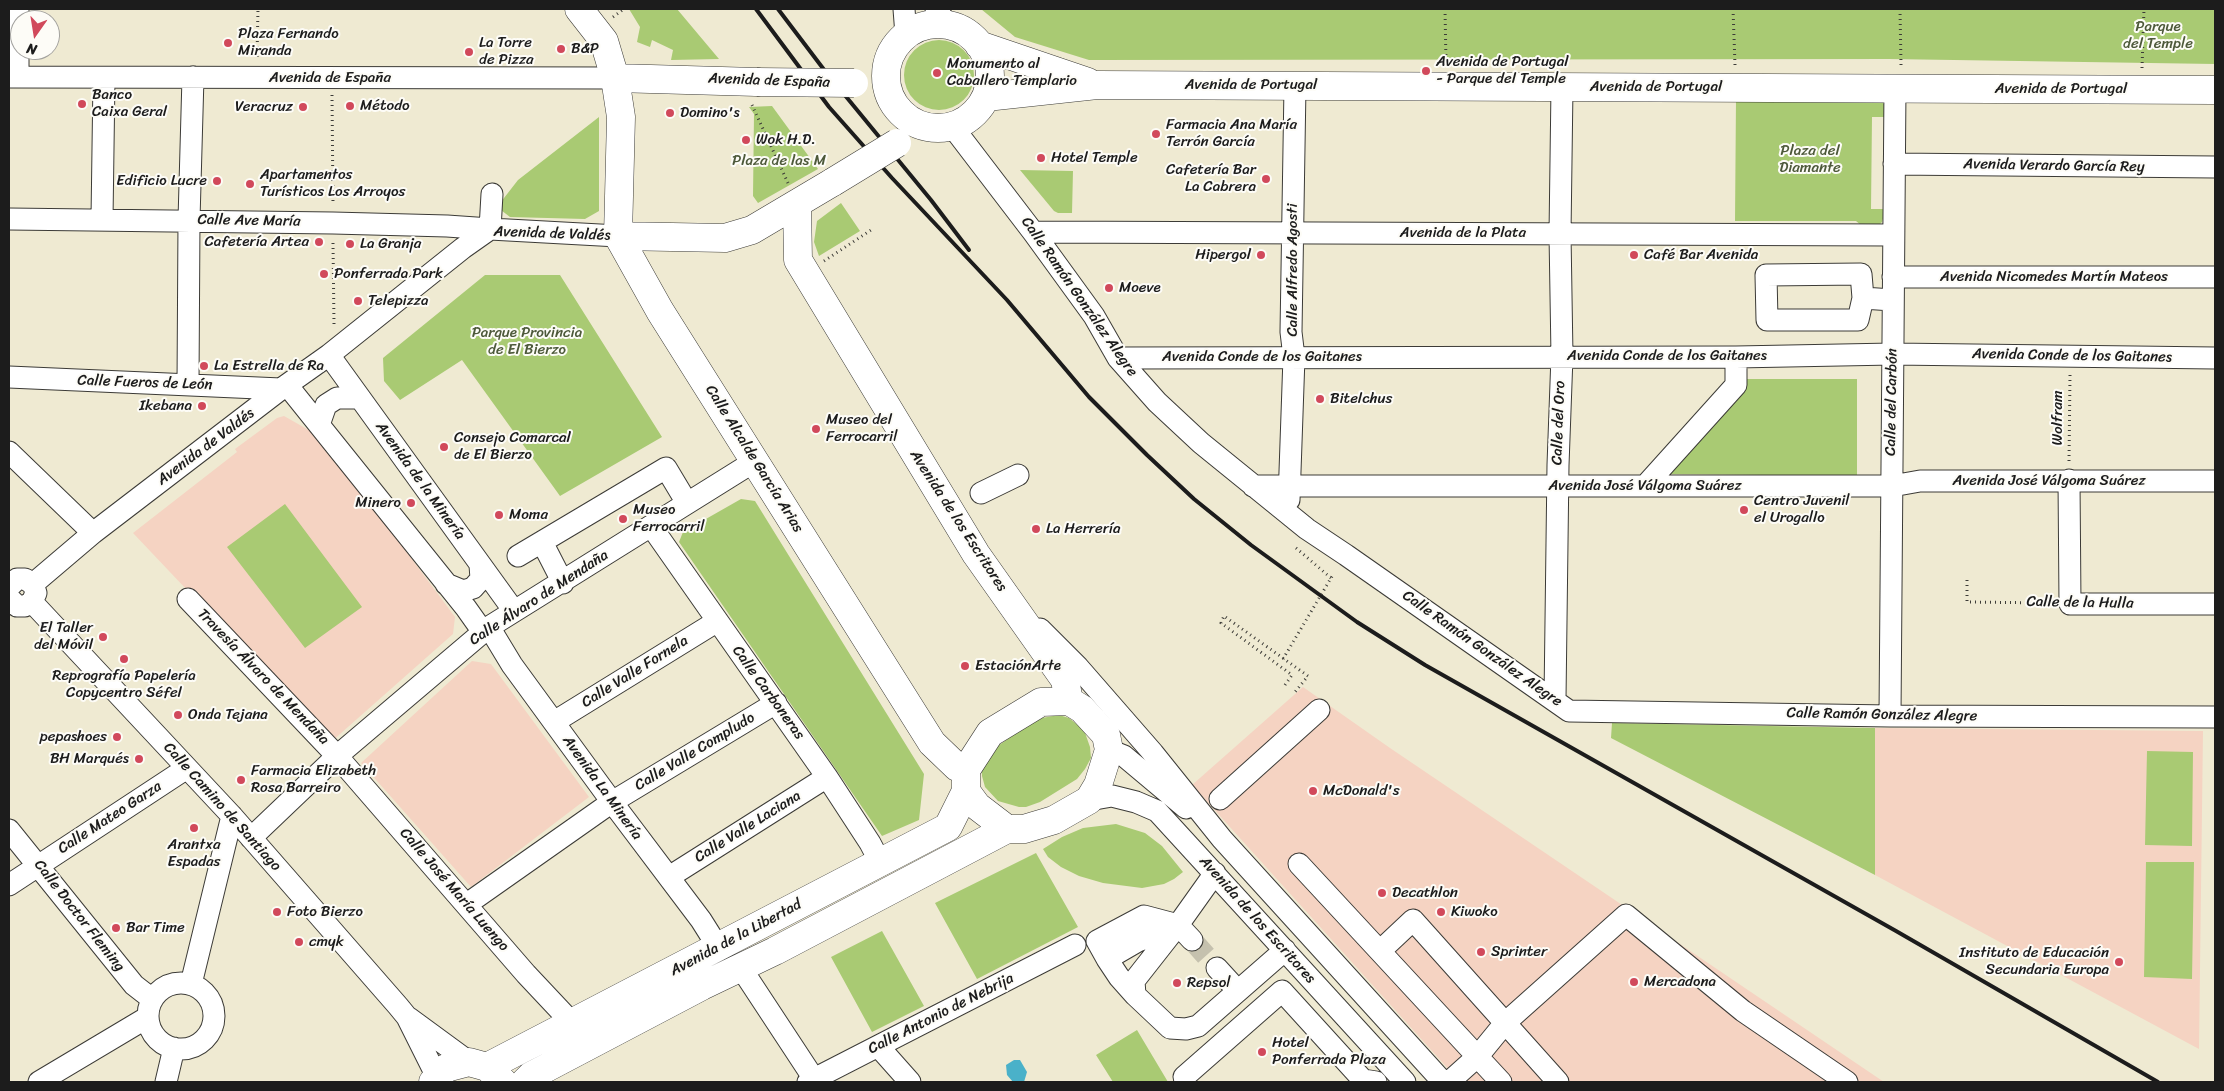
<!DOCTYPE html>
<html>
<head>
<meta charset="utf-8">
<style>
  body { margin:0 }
  #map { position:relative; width:2224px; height:1091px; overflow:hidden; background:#efead2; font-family:Sriracha,sans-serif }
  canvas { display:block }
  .frame { position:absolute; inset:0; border:10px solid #1c1c1c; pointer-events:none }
  .north { position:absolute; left:10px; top:10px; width:50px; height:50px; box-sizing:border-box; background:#fdfcf7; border:1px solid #a3a29f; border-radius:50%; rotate:193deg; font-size:14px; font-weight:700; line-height:20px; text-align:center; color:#1c1c1c }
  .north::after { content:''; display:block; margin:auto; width:18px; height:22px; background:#d1495b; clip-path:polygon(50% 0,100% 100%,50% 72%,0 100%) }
</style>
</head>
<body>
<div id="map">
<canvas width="2224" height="1091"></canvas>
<div class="frame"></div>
<div class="north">N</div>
</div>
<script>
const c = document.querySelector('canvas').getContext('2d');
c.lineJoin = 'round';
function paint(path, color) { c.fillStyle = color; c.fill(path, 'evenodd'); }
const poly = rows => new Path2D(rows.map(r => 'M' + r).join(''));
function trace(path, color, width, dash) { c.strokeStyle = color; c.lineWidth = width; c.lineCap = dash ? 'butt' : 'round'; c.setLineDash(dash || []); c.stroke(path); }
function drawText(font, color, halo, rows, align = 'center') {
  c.font = font + ' Sriracha,sans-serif'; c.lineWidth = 4; c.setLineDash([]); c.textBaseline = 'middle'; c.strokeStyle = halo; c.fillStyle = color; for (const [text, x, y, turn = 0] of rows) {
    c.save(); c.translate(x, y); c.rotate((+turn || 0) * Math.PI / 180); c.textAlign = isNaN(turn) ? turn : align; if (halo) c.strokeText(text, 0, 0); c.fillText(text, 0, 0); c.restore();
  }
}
const built = poly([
  [284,416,321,437,455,617,453,634,331,742,133,533,237,452,235,449,277,418],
  [472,661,491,664,589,797,471,887,361,763],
  [1303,687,1390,748,1884,1082,1460,1082,1192,785],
  [1875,728,2203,731,2199,1049,1875,875]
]);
const green = poly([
  [629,9,677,9,719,59,671,60,673,50,652,40,650,47,637,42,640,27],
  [981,9,2215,9,2215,64,1889,59,1089,60,1015,37],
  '904 75a35 35 0 1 1 70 0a35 35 0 1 1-70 0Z',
  [1736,99,1880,100,1885,105,1887,117,1872,117,1871,209,1886,209,1882,222,1879,225,1862,226,1856,221,1735,221],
  [772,106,818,169,758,203,753,196,754,114,749,107],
  [599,117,599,211,585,219,510,217,497,207,518,180],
  [1020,170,1073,171,1072,213,1058,213,1054,211],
  [841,203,860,231,819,256,814,242,817,221],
  [485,275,560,275,662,437,560,496,462,360,400,400,384,381,383,358],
  [1740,379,1857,379,1857,476,1667,474],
  [741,499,755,501,924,774,919,820,882,836,679,542,683,532],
  [285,504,362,607,305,648,227,547],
  [1059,715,1069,718,1084,730,1090,747,1091,758,1085,769,1077,779,1040,802,1026,807,1019,807,998,801,985,787,982,776,982,765,995,748,1036,719],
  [1612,723,1875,728,1875,875,1611,738],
  [2147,751,2193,752,2192,846,2145,845],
  [1116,824,1145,833,1162,846,1183,872,1174,879,1164,884,1142,888,1103,883,1079,876,1061,867,1048,857,1043,849,1062,837,1083,828],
  [1036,853,1078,927,977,979,935,903],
  [2146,862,2194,862,2192,979,2144,977],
  [882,931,924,1006,872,1032,831,957],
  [1137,1030,1168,1082,1113,1082,1096,1055]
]);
const water = poly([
  [1014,1060,1020,1060,1027,1072,1024,1082,1013,1082,1007,1075,1006,1065]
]);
const minorTunnel = poly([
  [1192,940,1217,968]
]);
const path = poly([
  [1445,9,1446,63],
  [1733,9,1735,65],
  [1900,9,1901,65],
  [613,17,624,9],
  [257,57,258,9],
  [2142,68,2144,9],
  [332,95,333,204],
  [752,105,788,183],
  [333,243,334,324],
  [824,261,871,230],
  [2069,461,2070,375],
  [1296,548,1331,578],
  [1967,580,1967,602,2050,603],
  [1285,685,1292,675,1221,623,1224,616,1308,676,1295,692]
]);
const minor = poly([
  [904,9,906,35],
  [936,9,948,25],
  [9,77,615,78],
  [18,77,18,9],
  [952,126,1033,232,1094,316,1118,358,1157,402,1201,443,1307,529,1346,555,1569,711,1890,716,2215,717],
  [1894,164,2215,167],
  [9,219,333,223,447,226,490,229,492,194],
  [102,219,104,78],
  [1033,232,1893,235],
  [1893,277,2215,277],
  [1863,298,1858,320,1767,320,1766,275,1861,274,1863,298,1892,300],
  [329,355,514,611],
  [1118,358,1736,357,1893,354,2215,358],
  [9,377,281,389],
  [188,385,189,220,193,77],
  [287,385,466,608,483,632],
  [319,425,326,405,337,398,360,398],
  [9,452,93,533],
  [2069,480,2070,604,2215,604],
  [1253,486,1892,486,1920,481,2215,481],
  [1645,486,1736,385,1736,357],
  [981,493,1018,475],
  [1289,500,1294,357,1291,332,1295,86],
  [651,526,827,777,870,843,880,862],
  [542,542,563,583],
  [518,556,666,468,687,503],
  [33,584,93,533,281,389,329,355,463,248,490,229,618,236],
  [446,584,463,591,473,588,481,579,480,565],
  [9,587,17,579,25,579,33,584,36,593,32,602,25,606,17,606,9,598],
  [188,599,337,756,526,974,573,1024],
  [32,602,232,816,398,1006,407,1017,437,1077],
  [489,627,512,665,612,802,701,920,718,947],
  [1040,629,1078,667,1153,753,1222,839,1443,1082],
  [1555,699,1558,465,1562,356,1560,234,1562,87],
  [1890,716,1895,88],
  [554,722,716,622],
  [1109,750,1124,756,1186,808],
  [1220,799,1319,710],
  [1089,800,1112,796,1136,802,1157,811,1405,1082],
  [9,830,134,985,152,999],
  [251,838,337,756,489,627,755,461],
  [1299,864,1501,1082],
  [669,877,827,777],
  [9,885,187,768],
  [467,904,612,802,776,703],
  [1178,925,1215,873],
  [1380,951,1413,920,1558,1082],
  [1107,959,1097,941,1144,916,1178,925,1192,940],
  [741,968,814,1079],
  [1217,968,1238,991],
  '148 1016a33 33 0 1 1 66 0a33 33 0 1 1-66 0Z',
  [191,984,232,816],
  [1135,995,1119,977,1107,959,1138,941,1178,925,1134,981,1135,995,1170,1028,1186,1029,1198,1026,1285,950],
  [409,1018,469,1062],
  [878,1046,910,1082],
  [1184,1077,1282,991,1363,1080,1376,1082],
  [39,1082,148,1017],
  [166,1082,174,1048],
  [808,1082,1075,945],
  [1449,1082,1478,1056,1505,1023,1626,915,1743,1011,1847,1082]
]);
const major = poly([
  [579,9,604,41,615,78,621,117,618,236,660,311,932,743,957,767,966,770],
  '886 76a52 52 0 1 1 104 0a52 52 0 1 1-104 0Z',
  [979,45,1088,82],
  [615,78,757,82],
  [986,97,1097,85,2215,90],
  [797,205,798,260,976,554,1065,680,1069,701],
  [618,236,725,238,752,230,833,182],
  [1069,701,1082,709,1106,735,1109,750,1098,785,1089,800,1054,820,1024,829,1007,829,977,806,966,791,966,770,990,733,1041,702,1069,701],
  [487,1067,948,827,966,791],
  [433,1082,446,1068,469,1062,487,1067,503,1082],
  [525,1082,531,1076,702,986,775,951,1007,829]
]);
const rail = poly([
  [756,9,829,107,892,178,1007,300,1089,397,1147,455,1194,499,1251,545,1357,622,1425,665,1896,931,2158,1082],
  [778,9,825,71,931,200,969,250]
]);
const pathBridge = poly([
  [1283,659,1334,573]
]);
const majorBridge = poly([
  [757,82,854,83],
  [833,182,897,143]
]);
const markers = [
  [228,43,5,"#d1495b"],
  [561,49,5,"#d1495b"],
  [469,52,5,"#d1495b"],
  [1426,71,5,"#d1495b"],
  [937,73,5,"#d1495b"],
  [82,104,5,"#d1495b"],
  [350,106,5,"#d1495b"],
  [303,107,5,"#d1495b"],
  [670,113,5,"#d1495b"],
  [1156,134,5,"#d1495b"],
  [746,140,5,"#d1495b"],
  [1041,158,5,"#d1495b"],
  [1266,179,5,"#d1495b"],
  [217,181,5,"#d1495b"],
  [250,184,5,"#d1495b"],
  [319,242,5,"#d1495b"],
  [350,244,5,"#d1495b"],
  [1261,255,5,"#d1495b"],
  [1634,255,5,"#d1495b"],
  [324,274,5,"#d1495b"],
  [1109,288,5,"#d1495b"],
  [358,301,5,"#d1495b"],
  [204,366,5,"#d1495b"],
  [1320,399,5,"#d1495b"],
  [202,406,5,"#d1495b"],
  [816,429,5,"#d1495b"],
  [444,447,5,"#d1495b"],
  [411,503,5,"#d1495b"],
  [1744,510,5,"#d1495b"],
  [499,515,5,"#d1495b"],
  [623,519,5,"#d1495b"],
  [1036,529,5,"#d1495b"],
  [103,637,5,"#d1495b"],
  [124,659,5,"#d1495b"],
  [965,666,5,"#d1495b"],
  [178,715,5,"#d1495b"],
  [117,737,5,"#d1495b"],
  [139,759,5,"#d1495b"],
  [241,780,5,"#d1495b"],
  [1313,791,5,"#d1495b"],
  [194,828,5,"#d1495b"],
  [1382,893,5,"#d1495b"],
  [277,912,5,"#d1495b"],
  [1441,912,5,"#d1495b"],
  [116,928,5,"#d1495b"],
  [299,942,5,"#d1495b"],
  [1481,952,5,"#d1495b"],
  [2119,962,5,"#d1495b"],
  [1634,982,5,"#d1495b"],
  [1177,983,5,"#d1495b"],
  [1262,1052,5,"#d1495b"]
];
const parkNames = [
  ["Parque",2158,27],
  ["del Temple",2158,44],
  ["Plaza del",1810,151],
  ["Diamante",1810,168],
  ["Plaza de las M",779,161],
  ["Parque Provincia",527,333],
  ["de El Bierzo",527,350]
];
const poiNames = [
  ["Plaza Fernando",238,34],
  ["Miranda",238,51],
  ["La Torre",479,43],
  ["de Pizza",479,60],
  ["B&P",571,49],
  ["Avenida de Portugal",1436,62],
  ["- Parque del Temple",1436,79],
  ["Monumento al",947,64],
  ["Caballero Templario",947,81],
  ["Banco",92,95],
  ["Caixa Geral",92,112],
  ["Método",360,106],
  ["Veracruz",293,107,"right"],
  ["Domino's",680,113],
  ["Farmacia Ana María",1166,125],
  ["Terrón García",1166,142],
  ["Wok H.D.",756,140],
  ["Hotel Temple",1051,158],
  ["Cafetería Bar",1256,170,"right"],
  ["La Cabrera",1256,187,"right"],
  ["Apartamentos",260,175],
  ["Turísticos Los Arroyos",260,192],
  ["Edificio Lucre",207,181,"right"],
  ["Cafetería Artea",309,242,"right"],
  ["La Granja",360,244],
  ["Hipergol",1251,255,"right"],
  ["Café Bar Avenida",1644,255],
  ["Ponferrada Park",334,274],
  ["Moeve",1119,288],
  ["Telepizza",368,301],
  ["La Estrella de Ra",214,366],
  ["Bitelchus",1330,399],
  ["Ikebana",192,406,"right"],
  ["Museo del",826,420],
  ["Ferrocarril",826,437],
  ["Consejo Comarcal",454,438],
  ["de El Bierzo",454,455],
  ["Centro Juvenil",1754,501],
  ["el Urogallo",1754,518],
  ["Minero",401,503,"right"],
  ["Museo",633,510],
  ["Ferrocarril",633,527],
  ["Moma",509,515],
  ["La Herrería",1046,529],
  ["El Taller",93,628,"right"],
  ["del Móvil",93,645,"right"],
  ["EstaciónArte",975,666],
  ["Reprografía Papelería",124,676,"center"],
  ["Copycentro Séfel",124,693,"center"],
  ["Onda Tejana",188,715],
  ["pepashoes",107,737,"right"],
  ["BH Marqués",129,759,"right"],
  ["Farmacia Elizabeth",251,771],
  ["Rosa Barreiro",251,788],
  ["McDonald's",1323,791],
  ["Arantxa",194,845,"center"],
  ["Espadas",194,862,"center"],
  ["Decathlon",1392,893],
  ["Foto Bierzo",287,912],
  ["Kiwoko",1451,912],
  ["Bar Time",126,928],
  ["cmyk",309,942],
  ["Sprinter",1491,952],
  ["Instituto de Educación",2109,953,"right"],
  ["Secundaria Europa",2109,970,"right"],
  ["Mercadona",1644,982],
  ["Repsol",1187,983],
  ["Hotel",1272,1043],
  ["Ponferrada Plaza",1272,1060]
];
const streetNames = [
  ["Avenida de España",330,78],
  ["Avenida de España",769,81,2],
  ["Avenida de Portugal",1251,85],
  ["Avenida de Portugal",1656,87],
  ["Avenida de Portugal",2061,89],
  ["Avenida Verardo García Rey",2054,166,1],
  ["Calle Ave María",249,221,1],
  ["Avenida de la Plata",1463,233],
  ["Avenida de Valdés",552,234,2],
  ["Calle Alfredo Agosti",1293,270,-90],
  ["Avenida Nicomedes Martín Mateos",2054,277],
  ["Calle Ramón González Alegre",1079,297,55],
  ["Avenida Conde de los Gaitanes",1667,356],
  ["Avenida Conde de los Gaitanes",2072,356,1],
  ["Avenida Conde de los Gaitanes",1262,357],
  ["Calle Fueros de León",145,383,2],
  ["Calle del Carbón",1892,402,-89],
  ["Wolfram",2058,418,-90],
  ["Calle del Oro",1559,423,-88],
  ["Avenida de Valdés",206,447,-37],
  ["Calle Alcalde García Arias",754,459,58],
  ["Avenida de la Minería",420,481,54],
  ["Avenida José Válgoma Suárez",2049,481],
  ["Avenida José Válgoma Suárez",1645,486],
  ["Avenida de los Escritores",958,521,57],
  ["Calle Álvaro de Mendaña",539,598,-33],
  ["Calle de la Hulla",2080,603,1],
  ["Calle Ramón González Alegre",1482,649,35],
  ["Calle Valle Fornela",635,672,-32],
  ["Travesía Álvaro de Mendaña",263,677,46],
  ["Calle Carboneras",768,693,54],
  ["Calle Ramón González Alegre",1882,715,1],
  ["Calle Valle Compludo",695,752,-31],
  ["Avenida La Minería",602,788,54],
  ["Calle Camino de Santiago",222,807,48],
  ["Calle Mateo Garza",110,818,-33],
  ["Calle Valle Laciana",748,827,-32],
  ["Calle José María Luengo",454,890,49],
  ["Calle Doctor Fleming",79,916,52],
  ["Avenida de los Escritores",1257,920,48],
  ["Avenida de la Libertad",736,938,-28],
  ["Calle Antonio de Nebrija",941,1014,-27]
];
paint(built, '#f5d3c2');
paint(green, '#a9ca73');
paint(water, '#4ab1c9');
trace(minorTunnel, '#c5c1ae', 21, [21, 11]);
trace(minor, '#3c3b37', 23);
trace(major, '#3c3b37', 29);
trace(path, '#3c3b37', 3, [1, 4]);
trace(minor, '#fff', 21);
trace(major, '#fff', 28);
trace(rail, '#1c1c1c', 4);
trace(majorBridge, '#3c3b37', 29, []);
trace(pathBridge, '#3c3b37', 3, [1, 4]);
trace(majorBridge, '#fff', 28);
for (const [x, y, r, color] of markers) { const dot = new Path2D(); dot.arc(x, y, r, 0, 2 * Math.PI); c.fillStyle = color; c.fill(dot); trace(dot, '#fdfcf7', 2); }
drawText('15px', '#4d593a', '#fdfcf7', parkNames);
drawText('15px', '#1c1c1c', '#fdfcf7', poiNames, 'left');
drawText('15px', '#1c1c1c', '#fdfcf7', streetNames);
</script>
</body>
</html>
